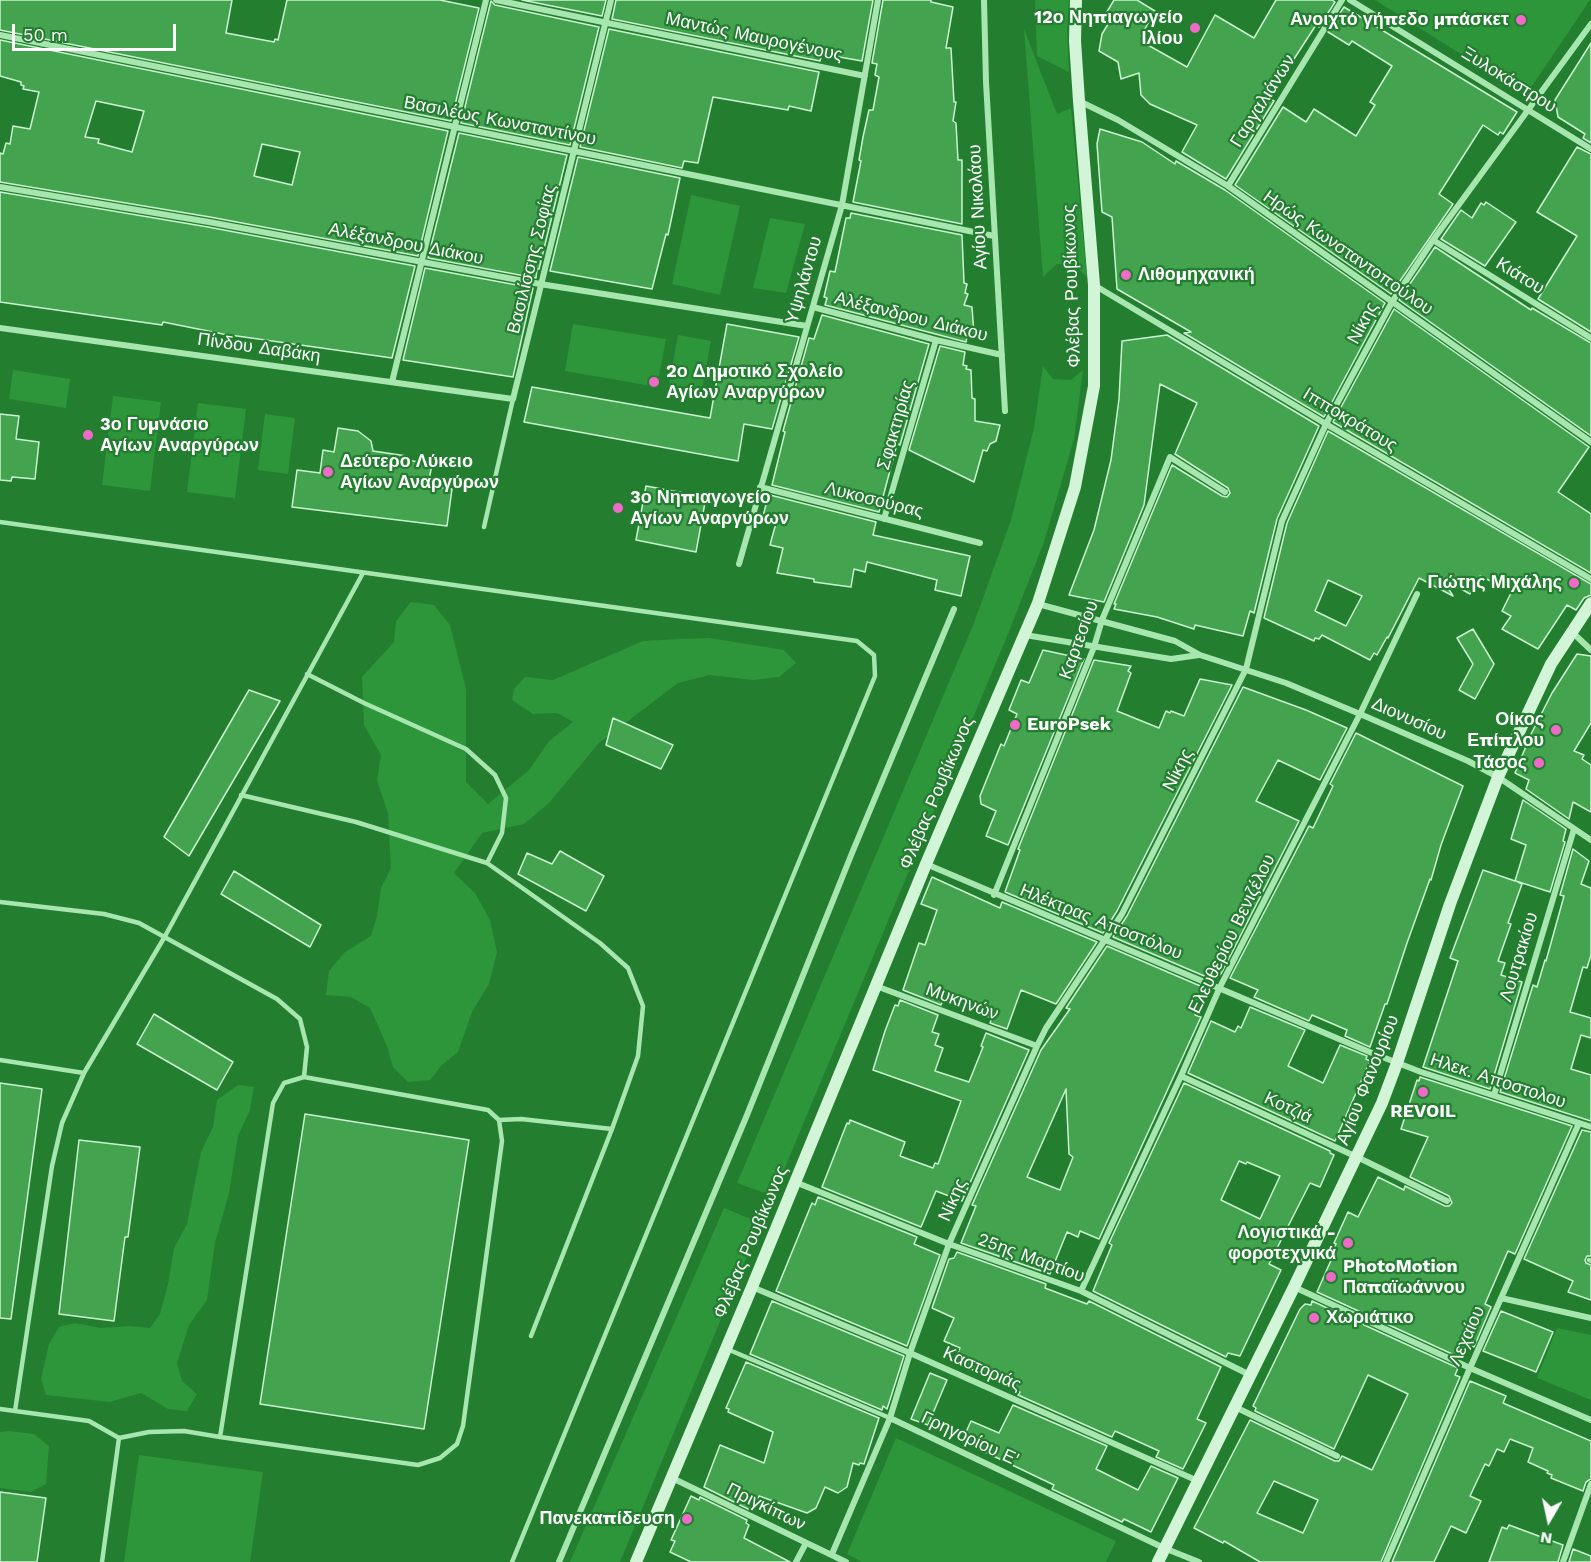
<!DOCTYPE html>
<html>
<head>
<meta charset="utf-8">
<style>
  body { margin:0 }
  #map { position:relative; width:1591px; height:1562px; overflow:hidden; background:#237e30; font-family:"Work Sans",sans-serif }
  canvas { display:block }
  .north { position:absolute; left:1519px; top:1490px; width:60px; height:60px; -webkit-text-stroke:4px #237e30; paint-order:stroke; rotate:189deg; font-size:16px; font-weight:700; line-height:24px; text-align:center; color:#fff }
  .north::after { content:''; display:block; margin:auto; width:21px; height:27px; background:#fff; clip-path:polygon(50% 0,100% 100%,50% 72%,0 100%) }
  .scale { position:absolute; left:12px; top:24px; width:164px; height:27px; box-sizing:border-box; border:3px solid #fff; border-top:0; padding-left:8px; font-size:18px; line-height:21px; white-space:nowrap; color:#fff; -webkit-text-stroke:4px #237e30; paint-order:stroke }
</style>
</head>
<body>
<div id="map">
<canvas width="1591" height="1562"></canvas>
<div class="north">N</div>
<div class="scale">50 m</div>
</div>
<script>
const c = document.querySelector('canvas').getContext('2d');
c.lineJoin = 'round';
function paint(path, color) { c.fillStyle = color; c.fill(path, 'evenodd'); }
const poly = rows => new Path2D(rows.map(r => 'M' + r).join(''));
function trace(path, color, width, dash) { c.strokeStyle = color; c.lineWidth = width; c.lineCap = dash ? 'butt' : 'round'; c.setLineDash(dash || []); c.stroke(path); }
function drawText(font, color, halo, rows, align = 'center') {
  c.font = font + ' "Work Sans",sans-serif'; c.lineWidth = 4.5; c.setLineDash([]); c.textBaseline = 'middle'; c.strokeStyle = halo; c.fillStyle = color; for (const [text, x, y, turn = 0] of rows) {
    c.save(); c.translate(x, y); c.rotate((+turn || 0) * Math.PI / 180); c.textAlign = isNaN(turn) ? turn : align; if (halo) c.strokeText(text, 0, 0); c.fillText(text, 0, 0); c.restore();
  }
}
const green = poly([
  [1035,0,1069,0,1067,30,1069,72,1037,56],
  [1375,0,1590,0,1526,95],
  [1024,29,1057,114,1071,108,1087,277,1075,266,1057,264,1043,277],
  [691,195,740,206,720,295,672,284],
  [770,218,805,224,786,293,753,288],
  [573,324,666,339,657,387,565,371],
  [678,335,711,341,700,400,667,394],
  [1043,366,1053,379,1071,380,1083,370,1074,439,1044,542,1008,634,773,1196,737,1183,974,623,1011,520,1034,428],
  [13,370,70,379,66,408,9,399],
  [113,396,161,402,150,491,102,485],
  [198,403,246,409,235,498,187,492],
  [265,414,295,418,288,474,258,470],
  [411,602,434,605,450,625,466,689,466,782,488,804,529,770,549,741,573,722,557,713,533,714,512,700,514,689,525,677,553,680,643,641,679,639,709,638,784,650,796,663,779,677,753,680,709,675,678,683,599,743,549,803,524,824,482,833,454,873,475,893,490,920,497,952,489,984,472,1012,458,1052,442,1065,430,1080,408,1082,393,1067,387,1046,370,1008,351,997,326,995,329,971,345,952,371,936,377,916,381,888,391,868,388,814,377,780,381,755,364,725,362,677,394,642,396,621],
  [238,1085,254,1087,250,1110,238,1136,229,1193,215,1243,207,1300,189,1325,177,1363,182,1381,197,1394,187,1411,168,1409,141,1393,110,1402,46,1395,41,1379,49,1344,59,1327,75,1323,101,1328,129,1326,150,1328,160,1314,168,1284,174,1248,187,1224,201,1152,213,1127,217,1100],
  [724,1208,761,1223,620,1562,570,1562],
  [1557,1328,1591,1335,1591,1400,1537,1378],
  [9,1431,34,1434,49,1446,46,1484,31,1492,0,1488,0,1432],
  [896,1438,1116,1541,1106,1562,862,1562,847,1554],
  [139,1455,263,1472,250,1562,124,1562]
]);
const building = poly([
  [0,0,232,0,226,33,274,42,275,39,278,40,287,0,440,0,479,8,451,121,0,30,0,0],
  [522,0,606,0,602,16,522,0],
  [616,0,873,0,862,61,822,54,820,61,612,19,616,0],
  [883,0,931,0,931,2,953,7,946,48,951,48,954,102,956,102,953,121,956,123,958,160,962,160,962,224,853,202,861,161,859,160,863,137,869,110,873,110,879,77,875,75,877,64,872,63,883,0],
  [1114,0,1137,0,1155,11,1141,36,1148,40,1146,44,1187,67,1215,15,1254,38,1276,0,1332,0,1335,2,1319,27,1316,25,1292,62,1285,58,1264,92,1270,95,1269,98,1274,101,1226,179,1182,152,1197,125,1150,104,1141,95,1139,73,1121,79,1118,62,1099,51,1102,34,1108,24,1102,20,1114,0],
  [491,1,495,5,599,27,570,145,461,123,491,1],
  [1344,7,1517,112,1503,134,1500,132,1498,135,1483,125,1439,194,1453,204,1391,294,1235,185,1283,107,1306,122,1314,109,1356,136,1375,105,1370,102,1392,66,1352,41,1349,45,1328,32,1344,7],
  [609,29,819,72,811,111,789,106,788,110,713,97,698,163,684,161,682,168,580,147,609,29],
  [0,40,448,131,418,256,210,217,0,182,0,153,3,154,6,143,10,144,13,126,30,129,39,92,23,89,24,86,21,85,21,82,0,76,0,40],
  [96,101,144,111,132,152,98,143,99,139,85,137,96,101],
  [262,144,300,152,292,185,254,176,262,144],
  [1591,43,1591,143,1583,138,1585,134,1558,117,1555,100,1591,43],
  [1100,129,1142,142,1175,164,1176,161,1225,190,1385,303,1324,417,1184,333,1191,332,1117,289,1112,217,1102,212,1097,144,1100,129],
  [459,133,567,155,539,269,537,269,536,278,428,258,459,133],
  [1577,147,1591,154,1591,332,1538,299,1577,236,1537,212,1577,147],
  [578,157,680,178,668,235,666,234,652,289,550,271,578,157],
  [0,192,208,227,415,266,392,358,223,334,163,322,162,325,0,302,0,192],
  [1486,202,1516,222,1485,266,1441,239,1461,210,1472,218,1481,203,1484,205,1486,202],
  [851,213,962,235,964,283,967,284,965,293,968,294,964,305,972,307,974,335,967,337,966,342,825,305,827,298,824,297,830,271,835,272,846,218,850,218,851,213],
  [1435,247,1531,310,1532,308,1591,343,1591,436,1399,300,1435,247],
  [425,268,533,288,513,377,403,360,425,268],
  [1394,309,1589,447,1558,492,1591,514,1591,573,1333,422,1394,309],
  [822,315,929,344,900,445,897,444,879,512,772,485,785,432,783,431,809,338,814,339,822,315],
  [727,324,799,337,772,429,744,424,738,461,524,422,532,387,710,418,727,324],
  [1167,335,1319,426,1277,519,1254,613,1250,611,1243,636,1195,625,1194,629,1157,617,1114,609,1116,604,1114,604,1172,465,1222,496,1227,497,1230,493,1228,488,1175,454,1197,403,1160,384,1144,505,1104,602,1069,595,1094,530,1111,460,1119,399,1122,341,1167,335],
  [940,346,965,352,963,365,967,366,966,369,971,370,972,398,975,399,975,421,1000,425,996,441,990,444,987,451,983,450,974,482,909,450,940,346],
  [0,414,19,416,16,439,39,442,35,479,12,477,11,481,0,480,0,414],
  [338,428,358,431,371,441,373,451,407,456,406,460,432,464,428,486,452,489,447,526,292,507,297,470,320,473,323,450,334,452,338,428],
  [1328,431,1591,584,1591,595,1584,598,1576,610,1567,605,1538,649,1502,629,1511,616,1502,611,1512,591,1480,576,1470,594,1442,578,1453,596,1419,578,1388,638,1387,637,1377,655,1374,653,1370,660,1322,635,1319,639,1315,638,1314,641,1264,618,1287,523,1328,431],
  [1328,580,1362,596,1346,626,1315,611,1328,580],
  [646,486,706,497,696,552,636,540,646,486],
  [770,495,876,522,873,535,970,556,961,596,935,590,937,580,867,562,865,572,854,569,851,587,814,582,814,579,777,573,783,548,770,545,776,523,762,520,768,497,770,497,770,495],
  [1473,629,1494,664,1475,699,1459,690,1473,664,1457,638,1473,629],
  [1043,650,1084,659,1008,845,986,836,996,811,981,804,980,796,1001,744,1004,746,1017,714,1009,710,1021,680,1029,683,1043,650],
  [1577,654,1591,656,1591,723,1574,751,1584,755,1582,759,1591,765,1591,812,1573,802,1569,819,1526,789,1529,780,1515,773,1531,734,1552,693,1577,654],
  [1094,660,1131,666,1128,671,1131,673,1117,711,1159,728,1166,711,1170,713,1171,711,1184,716,1200,679,1232,685,1117,911,1103,933,1005,892,1020,850,1018,849,1094,660],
  [1243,687,1306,710,1347,728,1320,780,1278,760,1256,801,1299,821,1221,974,1218,975,1212,972,1209,978,1113,937,1127,916,1243,687],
  [249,690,280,701,189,856,164,837,249,690],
  [613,718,673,745,661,769,606,745,613,718],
  [1356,733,1463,786,1441,845,1431,880,1430,879,1407,943,1387,1004,1385,1004,1370,1047,1345,1036,1347,1030,1312,1015,1309,1021,1254,997,1258,990,1230,978,1309,826,1313,828,1333,786,1330,784,1356,733],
  [1523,800,1566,829,1563,841,1565,842,1550,892,1516,881,1522,884,1508,923,1511,924,1498,961,1505,963,1501,975,1522,982,1490,1089,1423,1067,1458,961,1450,958,1483,870,1515,881,1526,845,1511,839,1523,800],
  [1573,849,1589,861,1581,884,1591,888,1591,955,1587,968,1583,967,1570,1012,1591,1018,1591,1038,1581,1035,1571,1069,1591,1075,1591,1121,1500,1092,1533,985,1537,987,1545,960,1546,961,1564,896,1560,895,1573,849],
  [560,851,604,876,586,911,518,874,527,853,552,864,560,851],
  [234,871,321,925,310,947,221,894,234,871],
  [932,877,1000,908,1002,902,1097,942,1056,1004,1021,990,1007,1029,990,1023,992,1018,980,1014,981,1012,943,1000,941,1005,903,990,919,943,925,945,937,910,921,904,932,877],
  [1107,946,1205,988,1195,1015,1201,1017,1099,1239,1080,1231,1078,1237,1067,1232,1050,1274,961,1243,976,1206,972,1205,1041,1050,1070,1009,1066,1008,1107,946],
  [1066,1089,1069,1154,1073,1157,1060,1190,1027,1177,1066,1089],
  [900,1000,938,1015,932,1032,939,1034,935,1045,943,1048,935,1071,969,1082,983,1047,981,1046,986,1033,1029,1050,962,1201,936,1191,921,1227,822,1187,847,1123,849,1124,850,1120,905,1142,900,1156,933,1168,935,1163,938,1164,961,1101,873,1070,885,1031,895,1005,898,1006,900,1000],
  [1250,1007,1305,1030,1288,1066,1323,1083,1340,1045,1367,1056,1366,1059,1370,1061,1335,1141,1188,1073,1211,1021,1235,1032,1238,1026,1241,1028,1250,1007],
  [154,1014,233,1062,217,1090,137,1044,154,1014],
  [1420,1077,1572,1126,1515,1254,1508,1251,1485,1304,1491,1307,1474,1347,1469,1346,1463,1359,1317,1292,1336,1249,1334,1248,1336,1244,1334,1243,1348,1212,1358,1217,1378,1177,1404,1190,1405,1186,1445,1206,1449,1206,1452,1203,1449,1196,1410,1177,1428,1137,1401,1129,1417,1080,1419,1081,1420,1077],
  [0,1083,42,1089,11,1319,0,1318,0,1083],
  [1184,1083,1330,1151,1330,1153,1334,1155,1320,1187,1310,1183,1269,1264,1281,1270,1240,1356,1228,1353,1226,1357,1093,1291,1112,1245,1109,1243,1184,1083],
  [1239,1161,1246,1164,1247,1162,1280,1176,1260,1219,1221,1200,1239,1161],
  [305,1114,469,1140,424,1429,260,1404,305,1114],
  [1582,1130,1591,1132,1591,1256,1587,1256,1585,1260,1586,1263,1591,1265,1591,1300,1568,1292,1573,1281,1524,1259,1582,1130],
  [79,1140,140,1147,128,1237,125,1237,114,1321,59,1314,79,1140],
  [818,1197,917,1237,914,1244,940,1255,907,1346,776,1291,812,1203,815,1205,818,1197],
  [957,1252,1046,1284,1045,1288,1087,1304,1089,1301,1221,1367,1197,1419,1206,1423,1183,1469,1156,1457,1159,1451,1115,1431,1112,1437,1018,1395,1020,1392,954,1361,960,1348,944,1341,954,1318,932,1308,949,1259,954,1258,957,1252],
  [772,1301,904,1356,887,1409,883,1406,882,1410,750,1354,772,1301],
  [1312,1301,1458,1368,1455,1375,1460,1377,1381,1562,1260,1562,1224,1541,1223,1543,1194,1528,1250,1420,1335,1461,1339,1461,1342,1456,1372,1470,1408,1394,1368,1375,1334,1449,1255,1411,1256,1408,1253,1406,1300,1309,1305,1304,1311,1305,1312,1301],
  [1274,1481,1318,1500,1303,1533,1257,1513,1274,1481],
  [1501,1311,1553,1332,1536,1372,1483,1351,1501,1311],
  [746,1362,879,1418,864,1464,860,1463,859,1465,853,1463,847,1487,838,1493,825,1487,816,1508,807,1513,759,1496,752,1511,704,1487,720,1445,764,1463,773,1432,728,1412,729,1409,726,1408,746,1362],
  [930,1373,947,1380,928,1425,911,1419,930,1373],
  [1470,1381,1506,1396,1503,1403,1591,1441,1591,1479,1586,1482,1583,1491,1551,1478,1552,1475,1547,1473,1548,1471,1528,1462,1533,1448,1510,1439,1504,1452,1497,1449,1489,1466,1485,1464,1470,1496,1481,1501,1466,1533,1451,1526,1434,1562,1392,1562,1470,1381],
  [1013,1405,1107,1446,1096,1469,1138,1490,1151,1466,1178,1478,1151,1532,1124,1519,1122,1522,1052,1489,1054,1485,962,1441,971,1421,999,1433,1013,1405],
  [0,1492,46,1498,37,1562,0,1562,0,1492],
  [691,1496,699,1500,700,1497,747,1520,746,1523,749,1525,744,1538,790,1562,691,1562,670,1552,675,1541,671,1540,691,1496],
  [1509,1525,1563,1545,1558,1562,1489,1562,1502,1527,1507,1529,1509,1525],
  [1573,1549,1591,1556,1591,1562,1569,1562,1573,1549]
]);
const lane = poly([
  [0,522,857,641,874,655,875,676,512,1562],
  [484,527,513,399],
  [307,674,364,703,466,749,495,775,506,798,502,833,487,863,600,943,628,968,643,1006,638,1056,612,1129,521,1119,499,1120],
  [241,795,356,822,487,863],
  [0,902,104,914,139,923,277,999,300,1019,307,1047,304,1077],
  [0,1060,84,1073],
  [1589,1260,1591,1261],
  [531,1336,612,1129],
  [727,1349,890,1418],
  [0,1409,89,1421,119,1438,149,1432,184,1431,220,1437,418,1465,440,1458,457,1444,463,1426,502,1141,499,1120,488,1110,304,1077,284,1083,273,1103,220,1437],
  [15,1411,52,1166,62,1123,84,1073,164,938,363,573],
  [102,1562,119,1438]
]);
const street = poly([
  [496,0,865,76],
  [984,0,986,82,1005,411],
  [1350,0,1591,149],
  [0,35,994,236],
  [1079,101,1118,120,1228,186,1591,442],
  [1228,186,1342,0],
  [0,187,209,222,540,284,807,326],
  [1433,240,1591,338],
  [1094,285,1326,424,1591,579],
  [813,307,936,340,1002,355],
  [0,328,513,399,611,0],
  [392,382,486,0],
  [760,487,980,543],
  [884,519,936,340],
  [739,564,842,205,878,0],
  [1038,604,1175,641,1200,655,1286,683,1360,714,1468,761,1498,777,1591,840],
  [1572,632,1591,650],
  [1025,635,1171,659,1199,655],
  [926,864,1372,1053,1421,1072,1591,1127],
  [994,895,1094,647,1102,620,1170,457,1225,492],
  [876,986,1037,1046],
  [1181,1076,1357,1157,1447,1201],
  [1494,1095,1574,829],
  [795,1182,949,1244,1081,1291,1250,1375],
  [752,1287,910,1353,1198,1481],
  [1294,1287,1470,1368,1591,1420],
  [1081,1291,1181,1076,1220,987,1360,714,1417,594],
  [1501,1298,1591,1318],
  [1235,1407,1337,1456],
  [890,1418,1164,1548,1199,1562],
  [672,1478,846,1562],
  [832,1554,890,1418,910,1353,949,1244,1037,1046,1046,1028,1122,914,1246,669,1282,521,1326,424,1392,302,1433,240,1591,24],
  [559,1562,747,1115,852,853,954,609],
  [796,1562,806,1543],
  [1386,1562,1470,1368,1579,1123],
  [1563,1562,1591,1484]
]);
const secondary = poly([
  [636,1562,752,1287,926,864,1038,603,1075,487,1094,386,1094,285,1079,101,1075,41,1076,0],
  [1158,1562,1294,1287,1382,1103,1397,1063,1450,904,1498,777,1551,664,1591,603]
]);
const markers = [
  [1521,20,6,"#f16aca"],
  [1195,28,6,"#f16aca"],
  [1126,275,6,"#f16aca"],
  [654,382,6,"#f16aca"],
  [88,435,6,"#f16aca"],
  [328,472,6,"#f16aca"],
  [618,508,6,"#f16aca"],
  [1574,583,6,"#f16aca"],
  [1015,725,6,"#f16aca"],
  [1556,730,6,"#f16aca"],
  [1539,763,6,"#f16aca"],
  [1423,1092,6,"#f16aca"],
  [1348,1243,6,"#f16aca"],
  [1331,1277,6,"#f16aca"],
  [1314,1318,6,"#f16aca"],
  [687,1519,6,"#f16aca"]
];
const poiNames = [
  ["12ο Νηπιαγωγείο",1183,18,"right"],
  ["Ιλίου",1183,39,"right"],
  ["Ανοιχτό γήπεδο μπάσκετ",1509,20,"right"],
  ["Λιθομηχανική",1138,275],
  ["2ο Δημοτικό Σχολείο",666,372],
  ["Αγίων Αναργύρων",666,393],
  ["3ο Γυμνάσιο",100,425],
  ["Αγίων Αναργύρων",100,446],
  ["Δεύτερο Λύκειο",340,462],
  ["Αγίων Αναργύρων",340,483],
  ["3ο Νηπιαγωγείο",630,498],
  ["Αγίων Αναργύρων",630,519],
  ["Γιώτης Μιχάλης",1562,583,"right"],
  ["Οίκος",1544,720,"right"],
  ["Επίπλου",1544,741,"right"],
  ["EuroPsek",1027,725],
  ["Τάσος",1527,763,"right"],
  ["REVOIL",1423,1112,"center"],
  ["Λογιστικά -",1336,1233,"right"],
  ["φοροτεχνικά",1336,1254,"right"],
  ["PhotoMotion",1343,1267],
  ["Παπαϊωάννου",1343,1288],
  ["Χωριάτικο",1326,1318],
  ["Πανεκαπίδευση",675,1519,"right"]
];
const streetNames = [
  ["Μαντώς Μαυρογένους",754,37,12],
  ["Ξυλοκάστρου",1509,80,32],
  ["Γαργαλιάνων",1263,101,-58],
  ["Βασιλέως Κωνσταντίνου",500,121,11],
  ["Αγίου Νικολάου",978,207,-93],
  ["Αλέξανδρου Διάκου",406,244,11],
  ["Ηρώς Κωνσταντοπούλου",1348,253,35],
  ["Βασιλίσσης Σοφίας",532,259,-76],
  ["Κιάτου",1520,276,32],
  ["Υψηλάντου",804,280,-74],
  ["Φλέβας Ρουβίκωνος",1072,286,-92],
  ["Αλέξανδρου Διάκου",911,317,14],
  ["Νίκης",1363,323,-62],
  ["Πίνδου Δαβάκη",259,348,8],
  ["Ιπποκράτους",1350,420,31],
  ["Σφακτηρίας",896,425,-74],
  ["Λυκοσούρας",874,500,14],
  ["Καρτεσίου",1079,640,-70],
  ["Διονυσίου",1409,719,24],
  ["Νίκης",1178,770,-63],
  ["Φλέβας Ρουβίκωνος",937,793,-67],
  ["Ηλέκτρας Αποστόλου",1101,922,22],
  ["Ελευθερίου Βενιζέλου",1232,934,-64],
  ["Λουτρακίου",1519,957,-73],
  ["Μυκηνών",962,1002,20],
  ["Αγίου Φανουρίου",1368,1080,-68],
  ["Ηλεκ. Αποστολου",1498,1081,18],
  ["Κοτζιά",1288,1108,25],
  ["Νίκης",953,1200,-66],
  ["Φλέβας Ρουβίκωνος",751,1242,-67],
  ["25ης Μαρτίου",1031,1258,20],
  ["Λεχαίου",1467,1336,-66],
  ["Καστοριάς",982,1369,24],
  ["Γρηγορίου Ε'",970,1439,25],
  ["Πριγκίπων",766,1507,26]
];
paint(green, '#2d953a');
paint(building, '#43a34f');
trace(building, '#caf5d0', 1.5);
trace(lane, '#a7e6af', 4.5);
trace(street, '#a7e6af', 6);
trace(secondary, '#d1f5d6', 12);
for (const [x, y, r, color] of markers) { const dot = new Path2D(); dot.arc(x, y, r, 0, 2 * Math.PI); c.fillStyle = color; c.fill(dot); trace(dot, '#237e30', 2); }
drawText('bold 18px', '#fff', '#237e30', poiNames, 'left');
drawText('18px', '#fff', '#237e30', streetNames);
</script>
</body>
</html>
